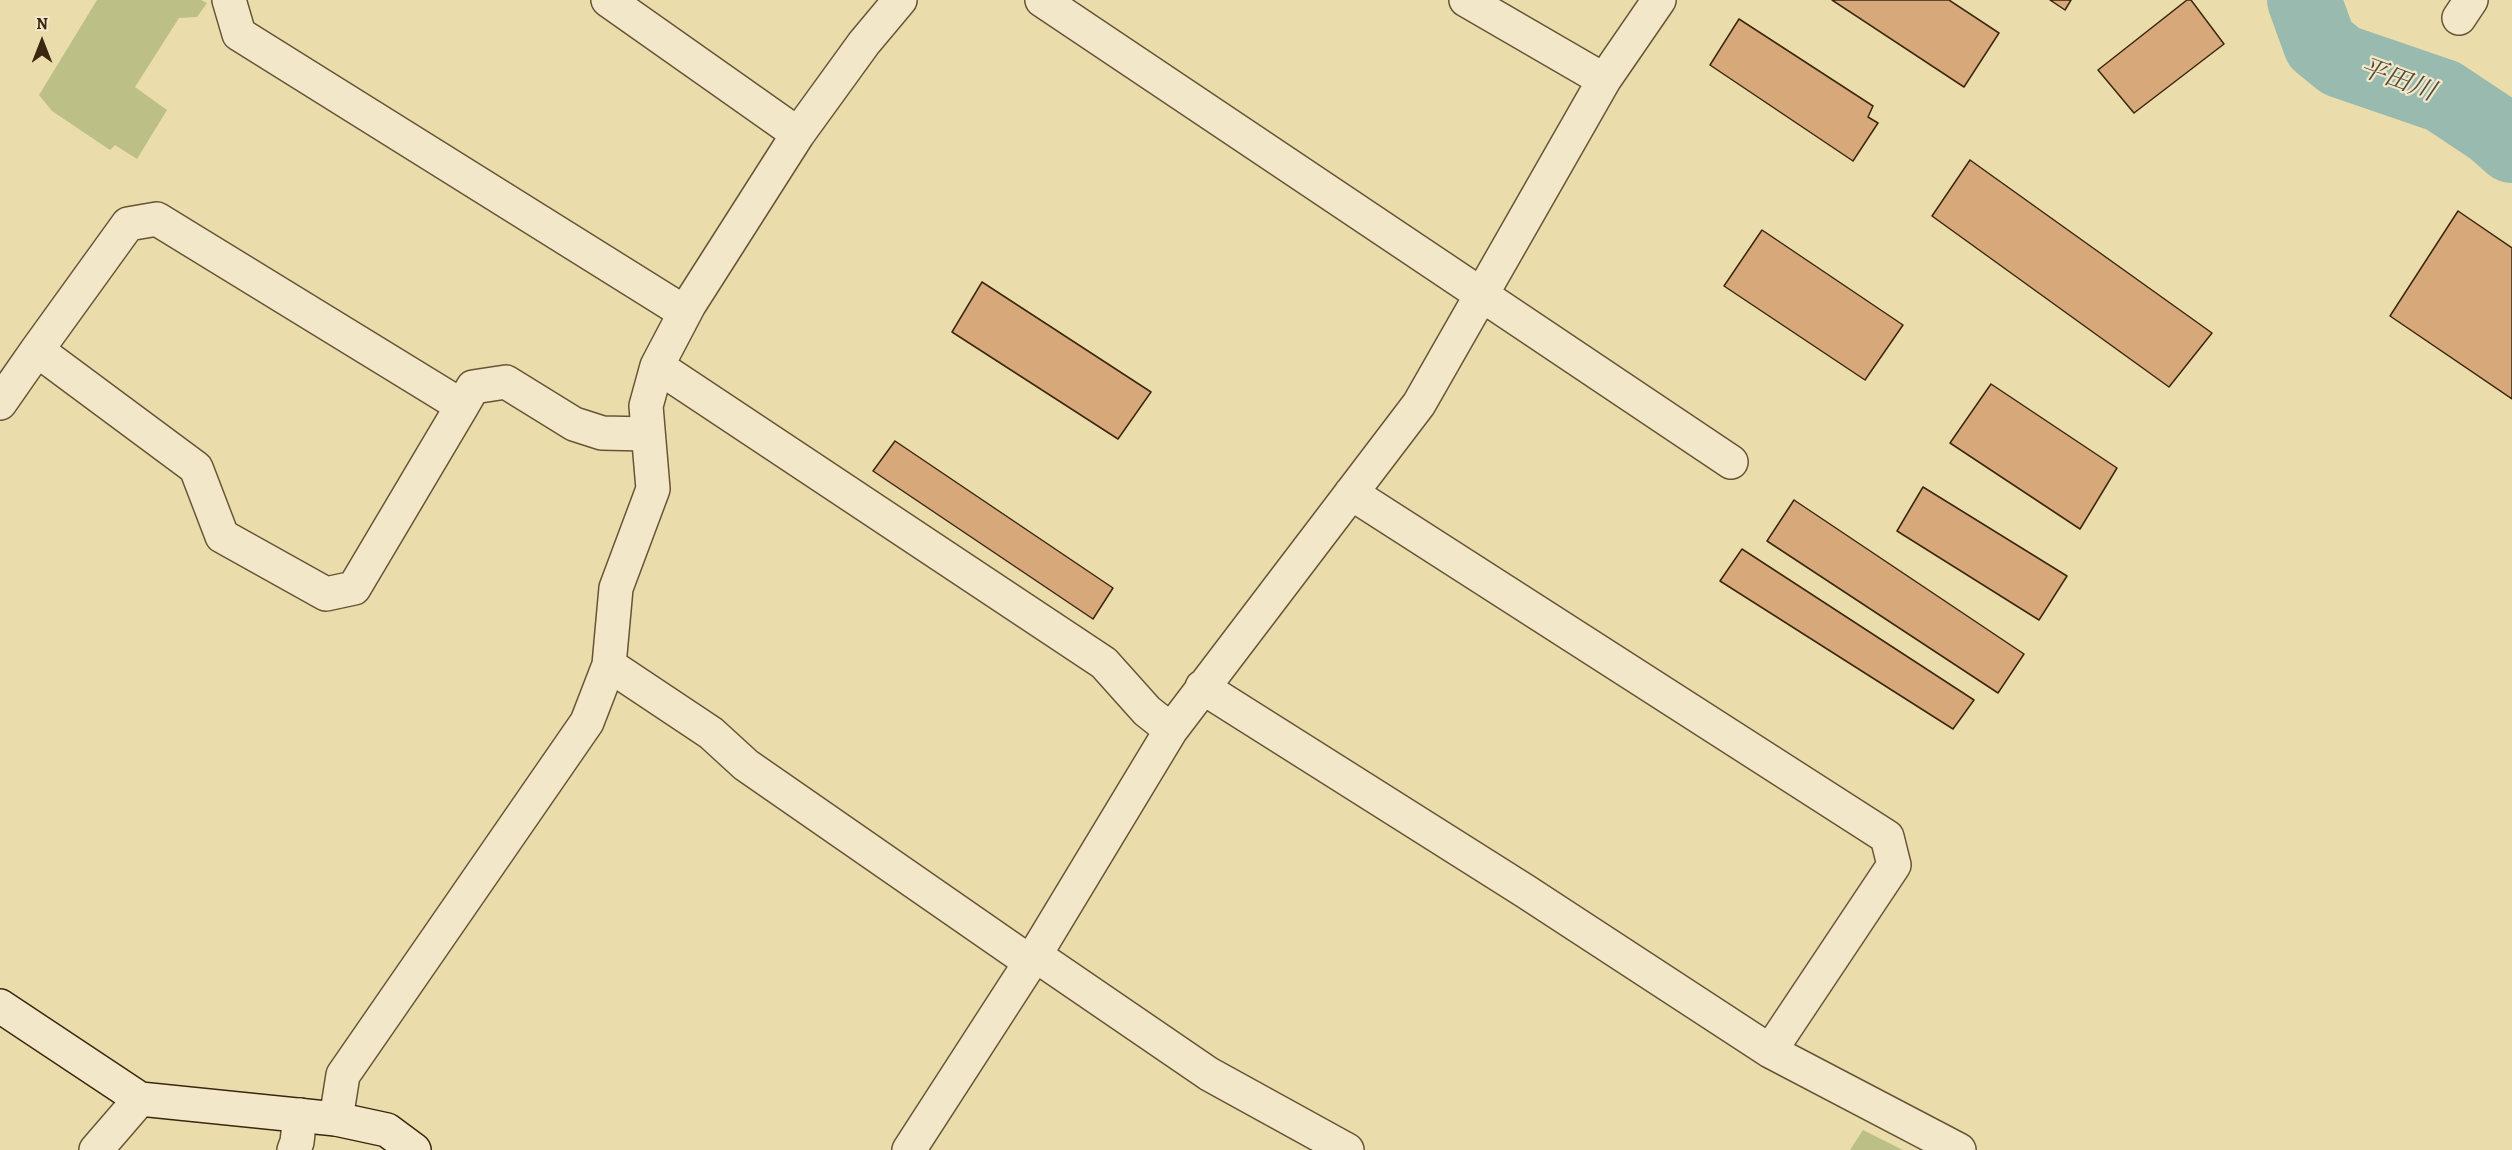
<!DOCTYPE html>
<html>
<head>
<meta charset="utf-8">
<style>
  body { margin:0 }
  #map { position:relative; width:2512px; height:1150px; overflow:hidden; background:#ebdcac; font-family:Alegreya,serif }
  canvas { display:block }
  .north { position:absolute; left:12px; top:12px; width:60px; height:60px; -webkit-text-stroke:4px #f2e8c9; paint-order:stroke; rotate:0deg; font-size:16px; font-weight:700; line-height:24px; text-align:center; color:#3b260f }
  .north::after { content:''; display:block; margin:auto; width:21px; height:27px; background:#3b260f; clip-path:polygon(50% 0,100% 100%,50% 72%,0 100%) }
</style>
</head>
<body>
<div id="map">
<canvas width="2512" height="1150"></canvas>
<div class="north">N</div>
</div>
<script>
const c = document.querySelector('canvas').getContext('2d');
c.lineJoin = 'round';
function paint(path, color) { c.fillStyle = color; c.fill(path, 'evenodd'); }
const poly = rows => new Path2D(rows.map(r => 'M' + r).join(''));
function trace(path, color, width, dash) { c.strokeStyle = color; c.lineWidth = width; c.lineCap = dash ? 'butt' : 'round'; c.setLineDash(dash || []); c.stroke(path); }
function drawText(font, color, halo, rows, align = 'center') {
  c.font = font + ' Alegreya,"Noto Serif JP",serif'; c.lineWidth = 4.5; c.setLineDash([]); c.textBaseline = 'middle'; c.strokeStyle = halo; c.fillStyle = color; for (const [text, x, y, turn = 0] of rows) {
    c.save(); c.translate(x, y); c.rotate((+turn || 0) * Math.PI / 180); c.textAlign = isNaN(turn) ? turn : align; if (halo) c.strokeText(text, 0, 0); c.fillText(text, 0, 0); c.restore();
  }
}
const green = poly([
  [97,0,201,0,207,3,197,17,179,18,135,87,167,110,137,159,115,145,110,150,52,111,39,95],
  [1863,1130,1903,1150,1904,1150,1850,1150]
]);
const river = poly([
  [2304,0,2320,44,2341,61,2443,96,2494,130,2512,146]
]);
const building = poly([
  [1832,0,1949,0,1999,33,1964,87,1832,0],
  [2050,0,2071,0,2065,10,2050,0],
  [2187,0,2191,0,2224,44,2134,113,2098,70,2187,0],
  [1739,19,1873,106,1868,117,1878,123,1853,161,1710,65,1739,19],
  [1970,160,2212,333,2169,387,1932,216,1970,160],
  [2458,211,2512,248,2512,399,2390,316,2458,211],
  [1762,230,1903,325,1865,380,1724,286,1762,230],
  [982,282,1151,392,1118,439,952,332,982,282],
  [1991,384,2117,468,2080,529,1950,443,1991,384],
  [895,441,1113,588,1093,619,873,471,895,441],
  [1923,487,2067,576,2039,620,1897,531,1923,487],
  [1794,500,2024,654,1998,693,1767,541,1794,500],
  [1742,549,1974,700,1953,729,1720,581,1742,549]
]);
const street = poly([
  [229,0,239,34,684,312],
  [608,0,798,134],
  [900,0,864,43,798,134,689,305,657,366,1104,663,1147,711,1171,730],
  [1042,0,1731,462],
  [1466,0,1604,80],
  [2459,18,2471,0],
  [0,403,37,350],
  [462,406,157,219,128,224,37,350,196,468,222,536,326,594,354,588,462,406,473,387,506,382,574,424,602,433,647,434],
  [1351,493,1887,837,1894,865,1770,1051],
  [609,665,711,733,746,765,1030,962],
  [1202,687,1525,891,1770,1051,1959,1150],
  [1035,955,1209,1074,1347,1150],
  [336,1119,343,1075,587,722,609,665,616,588,653,489,646,406,657,366],
  [96,1150,140,1099],
  [294,1150,297,1142,300,1115],
  [909,1150,1035,955,1171,730,1419,404,1604,80,1659,0]
]);
const secondary = poly([
  [0,1006,140,1099,336,1119,387,1130,414,1150]
]);
const waterNames = [
  ["平田川",2397,81,20]
];
paint(green, '#bcbf86');
trace(river, '#99baaf', 74);
paint(building, '#d7a87a');
trace(building, '#3b260f', 1.5);
trace(street, '#675436', 36);
trace(secondary, '#3b260f', 36);
trace(street, '#f2e8c9', 33);
trace(secondary, '#f2e8c9', 33);
drawText('italic 26px', '#524b37', '#f2e8c9', waterNames);
</script>
</body>
</html>
